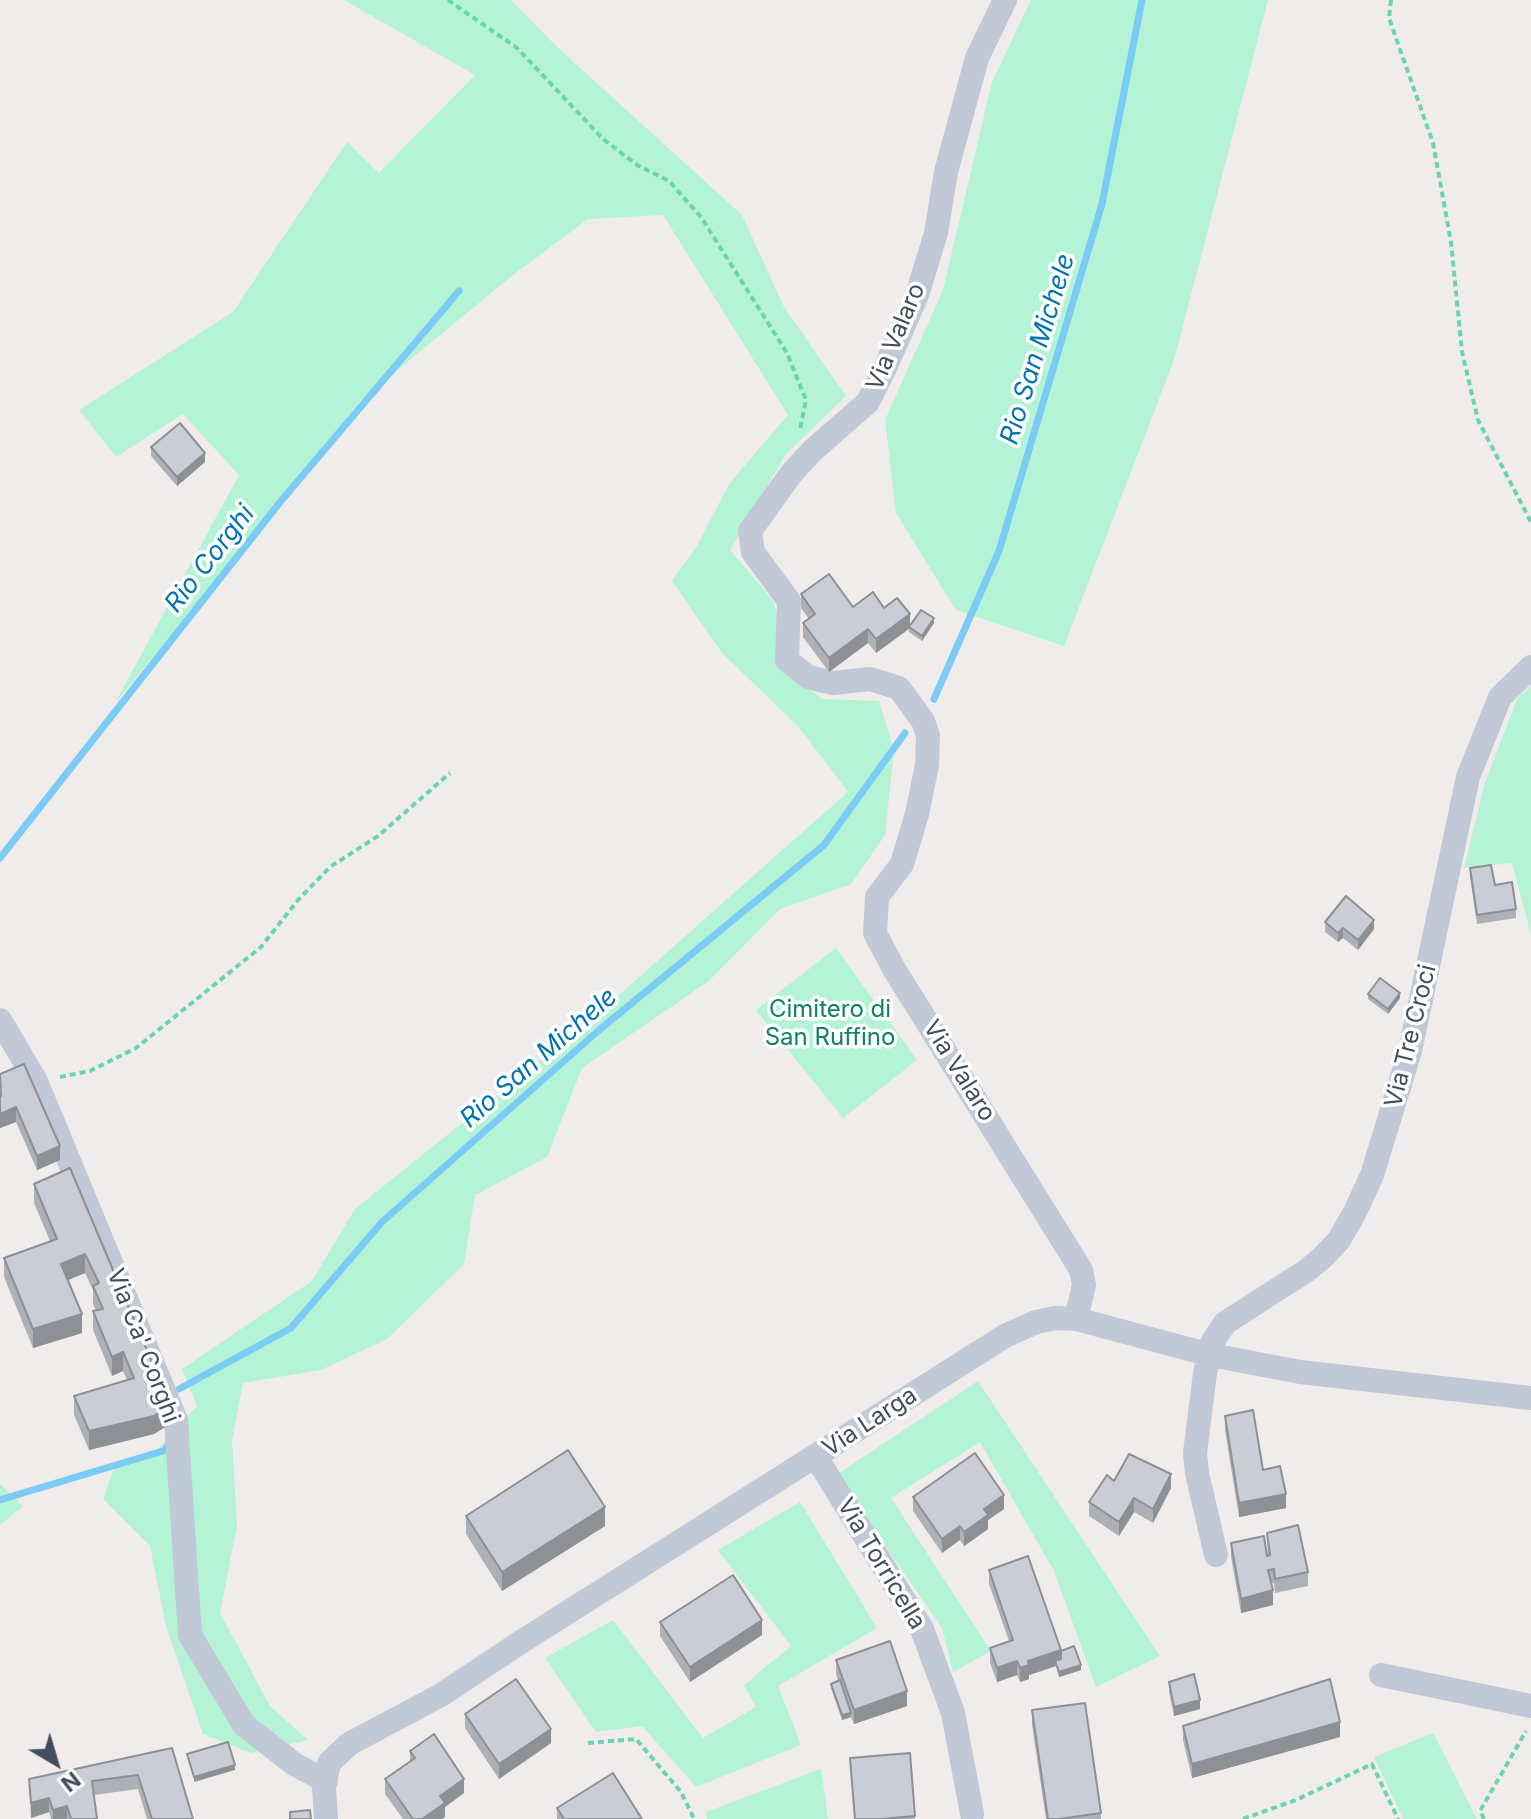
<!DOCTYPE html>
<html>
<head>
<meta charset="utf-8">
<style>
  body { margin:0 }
  #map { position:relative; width:1531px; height:1819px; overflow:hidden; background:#f0ecec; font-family:Inter,sans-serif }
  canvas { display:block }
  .north { position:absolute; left:16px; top:1723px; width:80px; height:80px; -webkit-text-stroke:6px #fff; paint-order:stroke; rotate:142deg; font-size:22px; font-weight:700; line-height:32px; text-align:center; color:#434d5c }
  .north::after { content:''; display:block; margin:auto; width:28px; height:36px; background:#434d5c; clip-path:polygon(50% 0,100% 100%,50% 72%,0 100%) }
</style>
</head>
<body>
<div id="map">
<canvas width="1531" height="1819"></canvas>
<div class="north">N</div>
</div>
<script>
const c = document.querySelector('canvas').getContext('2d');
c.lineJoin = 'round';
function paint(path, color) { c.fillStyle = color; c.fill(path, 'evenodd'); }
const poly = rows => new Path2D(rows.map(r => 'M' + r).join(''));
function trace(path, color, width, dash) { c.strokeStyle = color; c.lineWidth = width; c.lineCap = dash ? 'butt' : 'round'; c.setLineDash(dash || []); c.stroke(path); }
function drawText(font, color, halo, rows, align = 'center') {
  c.font = font + ' Inter,sans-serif'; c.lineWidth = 7; c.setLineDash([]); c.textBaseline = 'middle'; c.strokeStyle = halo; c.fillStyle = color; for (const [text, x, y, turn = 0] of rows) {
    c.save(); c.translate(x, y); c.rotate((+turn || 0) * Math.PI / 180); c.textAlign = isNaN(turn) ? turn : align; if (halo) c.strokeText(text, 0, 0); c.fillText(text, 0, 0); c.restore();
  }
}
const green = poly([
  [344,0,511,0,556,46,742,215,784,307,846,396,786,454,730,550,774,602,779,624,775,663,822,699,879,701,894,750,885,835,851,884,780,909,709,981,582,1068,547,1157,475,1195,464,1264,387,1339,321,1370,243,1383,232,1440,237,1526,220,1613,270,1706,308,1740,251,1753,203,1734,166,1626,150,1546,103,1499,116,1464,157,1450,197,1406,182,1369,312,1281,355,1209,594,1017,848,792,798,726,722,653,672,581,697,546,729,484,788,415,663,215,588,219,513,275,361,400,242,551,115,703,239,475,183,414,116,457,79,410,233,312,347,142,379,173,475,75],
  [1031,0,1268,0,1174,360,1064,646,956,610,896,513,885,420,943,290,992,82],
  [1531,686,1531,935,1512,863,1464,868,1485,783,1517,699],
  [836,948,917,1060,843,1118,756,1010],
  [978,1381,1160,1656,1096,1687,1054,1571,980,1442,891,1498,991,1651,953,1672,942,1628,836,1475],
  [0,1484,23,1506,0,1525],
  [800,1502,877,1628,778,1686,801,1745,696,1787,642,1726,596,1732,545,1658,613,1620,703,1738,756,1707,744,1685,791,1646,718,1550],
  [1433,1733,1477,1819,1403,1819,1374,1757],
  [821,1769,828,1819,707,1819,706,1812]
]);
const stream = poly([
  [934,699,999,551,1102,204,1142,0],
  [0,858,281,501,459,291],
  [179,1389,291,1328,382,1222,598,1031,824,845,905,733],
  [0,1500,166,1450,167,1447]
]);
const path = poly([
  [448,0,517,48,603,139,637,165,669,181,701,217,787,353,806,400,800,429],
  [1391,0,1389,18,1433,143,1451,242,1462,352,1478,420,1531,522],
  [60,1077,90,1071,136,1048,261,947,298,900,330,867,378,836,450,773],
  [588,1743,636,1739,681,1792,694,1819],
  [1243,1819,1296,1800,1372,1764,1398,1819],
  [1484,1819,1480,1811,1526,1731]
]);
const street = poly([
  [1005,0,977,58,946,172,936,233,917,295,886,366,868,402,812,451,791,474,750,531,753,552,789,601,787,660,808,677,833,683,870,679,899,688,923,721,928,735,927,765,917,814,902,864,877,897,875,933,894,969,1081,1270,1084,1285,1076,1319],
  [0,1020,36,1081,176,1420,190,1635,244,1725,294,1764,326,1781],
  [816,1457,922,1629,953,1713,972,1814],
  [1216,1555,1197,1473,1195,1453,1205,1373,1213,1341,1225,1323,1306,1271,1322,1258,1339,1240,1355,1212,1372,1175,1410,1051,1468,777,1500,697,1531,667],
  [1381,1675,1531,1706],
  [326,1819,324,1787,329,1763,349,1744,441,1695,524,1640,1005,1336,1036,1322,1055,1318,1076,1319,1211,1355,1300,1372,1531,1398]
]);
const wall = poly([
  [151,447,205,462,177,486,151,456],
  [801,594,853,607,884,608,910,627,934,623,922,641,909,632,909,629,876,653,868,643,829,672,803,637,803,623,809,619,801,608],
  [1470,868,1495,885,1516,909,1516,918,1477,924,1470,877],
  [1325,922,1374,929,1358,950,1343,938,1338,942,1325,932],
  [1368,994,1400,998,1388,1014,1368,999],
  [0,1074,60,1160,37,1170,16,1122,0,1128],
  [70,1168,170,1424,154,1434,89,1450,74,1415,74,1396,127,1380,123,1371,112,1376,93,1330,93,1311,96,1311,93,1304,93,1290,85,1273,68,1280,82,1333,33,1348,4,1277,4,1258,50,1241,34,1203,34,1184],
  [1225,1416,1286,1508,1239,1517,1225,1430],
  [1114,1481,1171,1488,1153,1523,1134,1512,1119,1536,1089,1516,1089,1502],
  [913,1497,1004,1509,988,1520,988,1529,964,1546,960,1540,942,1553,913,1511],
  [466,1516,605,1526,502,1591,466,1534],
  [1267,1533,1308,1572,1308,1586,1275,1593,1274,1583,1271,1583,1273,1605,1241,1613,1231,1557,1231,1543,1268,1556],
  [989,1570,1061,1651,1081,1670,1059,1677,1056,1666,1029,1675,1029,1679,1020,1682,1017,1675,997,1682,990,1663,990,1648,1009,1641,989,1584],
  [660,1622,762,1635,690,1682,660,1636],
  [836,1660,907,1706,854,1724,851,1717,842,1720,831,1688,831,1684,838,1681,836,1674],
  [1169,1682,1200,1709,1174,1716,1169,1692],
  [1032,1710,1101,1813,1101,1819,1046,1819,1032,1725],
  [465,1714,551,1743,499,1779,465,1728],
  [1183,1726,1340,1737,1192,1778,1183,1740],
  [172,1748,193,1819,147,1819,138,1789,94,1795,97,1819,51,1819,49,1812,31,1818,29,1779],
  [410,1751,464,1793,445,1807,445,1817,442,1819,403,1819,385,1794,385,1779,410,1762],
  [910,1753,915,1819,854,1819,850,1758],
  [557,1808,642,1819,557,1819]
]);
const shadedWall = poly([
  [205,453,205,462,177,486,177,477],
  [910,614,910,628,876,653,876,639],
  [934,618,934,623,922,641,922,636],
  [868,629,868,643,829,672,829,658],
  [1374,920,1374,929,1358,950,1358,940],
  [1343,928,1343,938,1338,942,1338,933],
  [1400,993,1400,998,1388,1014,1388,1009],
  [16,1107,16,1122,0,1128,0,1114],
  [60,1146,60,1160,37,1170,37,1156],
  [85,1254,85,1273,61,1283,61,1264],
  [82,1314,82,1333,33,1348,33,1329],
  [123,1352,123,1371,112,1376,112,1357],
  [170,1405,170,1424,154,1434,89,1450,89,1431],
  [1171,1474,1171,1488,1153,1523,1153,1509],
  [1286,1494,1286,1508,1239,1517,1239,1503],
  [1004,1495,1004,1509,988,1520,988,1529,964,1546,964,1532,984,1509],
  [1134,1498,1134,1512,1119,1536,1119,1522],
  [605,1507,605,1526,502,1591,502,1572],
  [960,1526,960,1540,942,1553,942,1539],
  [1273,1590,1273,1605,1241,1613,1241,1599],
  [762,1620,762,1635,690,1682,690,1667],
  [1061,1650,1061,1664,1055,1661,1056,1666,1029,1675,1029,1679,1020,1682,1020,1668,1028,1661],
  [1017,1661,1017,1675,997,1682,997,1668],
  [1081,1665,1081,1670,1059,1677,1059,1672],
  [907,1691,907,1706,854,1724,854,1710],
  [1200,1700,1200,1709,1174,1716,1174,1707],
  [851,1713,851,1717,842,1720,842,1715],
  [1340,1722,1340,1737,1192,1778,1192,1764],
  [551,1729,551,1743,499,1779,499,1764],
  [235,1765,235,1770,194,1782,194,1777],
  [464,1779,464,1793,445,1807,445,1817,442,1819,422,1819,440,1796],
  [49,1798,49,1812,31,1818,31,1803],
  [67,1806,67,1819,53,1819,53,1810]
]);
const building = poly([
  [180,423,205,453,177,477,151,447,180,423],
  [829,574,853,607,873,592,884,608,897,598,910,614,876,639,868,629,829,658,803,623,815,614,801,594,829,574],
  [921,610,934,618,922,636,909,627,921,610],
  [1491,865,1495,885,1512,882,1516,909,1477,915,1470,868,1491,865],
  [1346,896,1374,920,1358,940,1343,928,1338,933,1325,922,1346,896],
  [1380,978,1400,993,1388,1009,1368,994,1380,978],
  [24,1064,60,1146,37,1156,16,1107,0,1114,0,1097,1,1096,0,1074,24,1064],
  [70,1168,170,1405,154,1416,89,1431,74,1396,134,1378,123,1352,112,1357,93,1311,103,1309,93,1286,99,1283,85,1254,61,1264,82,1314,33,1329,4,1258,57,1239,34,1184,70,1168],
  [1253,1410,1263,1470,1280,1466,1286,1494,1239,1503,1225,1416,1253,1410],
  [568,1450,605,1507,502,1572,466,1516,568,1450],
  [975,1453,1004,1495,984,1509,988,1515,964,1532,960,1526,942,1539,913,1497,975,1453],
  [1129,1454,1171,1474,1153,1509,1134,1498,1119,1522,1089,1502,1107,1475,1114,1481,1129,1454],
  [1298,1525,1308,1572,1275,1579,1274,1569,1268,1570,1273,1590,1241,1599,1231,1543,1264,1536,1267,1556,1270,1555,1267,1533,1298,1525],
  [1028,1556,1061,1650,1028,1661,1029,1665,1020,1668,1017,1661,997,1668,990,1648,1013,1640,989,1570,1028,1556],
  [733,1575,762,1620,690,1667,660,1622,733,1575],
  [890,1641,907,1691,854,1710,836,1660,890,1641],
  [1074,1646,1081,1665,1059,1672,1055,1661,1061,1659,1061,1651,1074,1646],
  [1194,1674,1200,1700,1174,1707,1169,1682,1194,1674],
  [516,1679,551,1729,499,1764,465,1714,516,1679],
  [1330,1679,1340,1722,1192,1764,1183,1726,1330,1679],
  [840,1680,851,1713,842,1715,831,1684,840,1680],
  [1085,1703,1101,1813,1059,1819,1048,1819,1032,1710,1085,1703],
  [434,1734,464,1779,440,1796,445,1803,422,1819,413,1819,385,1779,415,1758,410,1751,434,1734],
  [228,1742,235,1765,194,1777,187,1754,228,1742],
  [172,1748,193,1819,152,1819,138,1775,92,1781,97,1819,71,1819,67,1806,53,1810,49,1798,31,1803,29,1779,172,1748],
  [910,1753,915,1816,881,1819,855,1819,850,1758,910,1753],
  [613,1773,642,1819,564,1819,557,1808,613,1773],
  [310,1810,311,1819,290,1819,290,1812,310,1810]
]);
const streetNames = [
  ["Via Valaro",896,337,-67],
  ["Via Tre Croci",1411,1036,-76],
  ["Via Valaro",959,1071,58],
  ["Via Ca' Corghi",143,1346,69],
  ["Via Larga",870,1422,-33],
  ["Via Torricella",881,1564,59]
];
const parkNames = [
  ["Cimitero di",830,1010],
  ["San Ruffino",830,1038]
];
const waterNames = [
  ["Rio San Michele",1038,349,-73],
  ["Rio Corghi",210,559,-52],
  ["Rio San Michele",539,1058,-41]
];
paint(green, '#b4f3d5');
trace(stream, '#7ccbf5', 7);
trace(path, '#69d5ae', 4, [6, 4]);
trace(street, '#c1c9d6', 24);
paint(wall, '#aeb0b7');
paint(shadedWall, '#8d9095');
paint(building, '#cacdd5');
trace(building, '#8d9095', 2);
drawText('24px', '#434d5c', '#fff', streetNames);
drawText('24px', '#0d8459', '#fff', parkNames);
drawText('italic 26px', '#0074b2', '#fff', waterNames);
</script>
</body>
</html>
